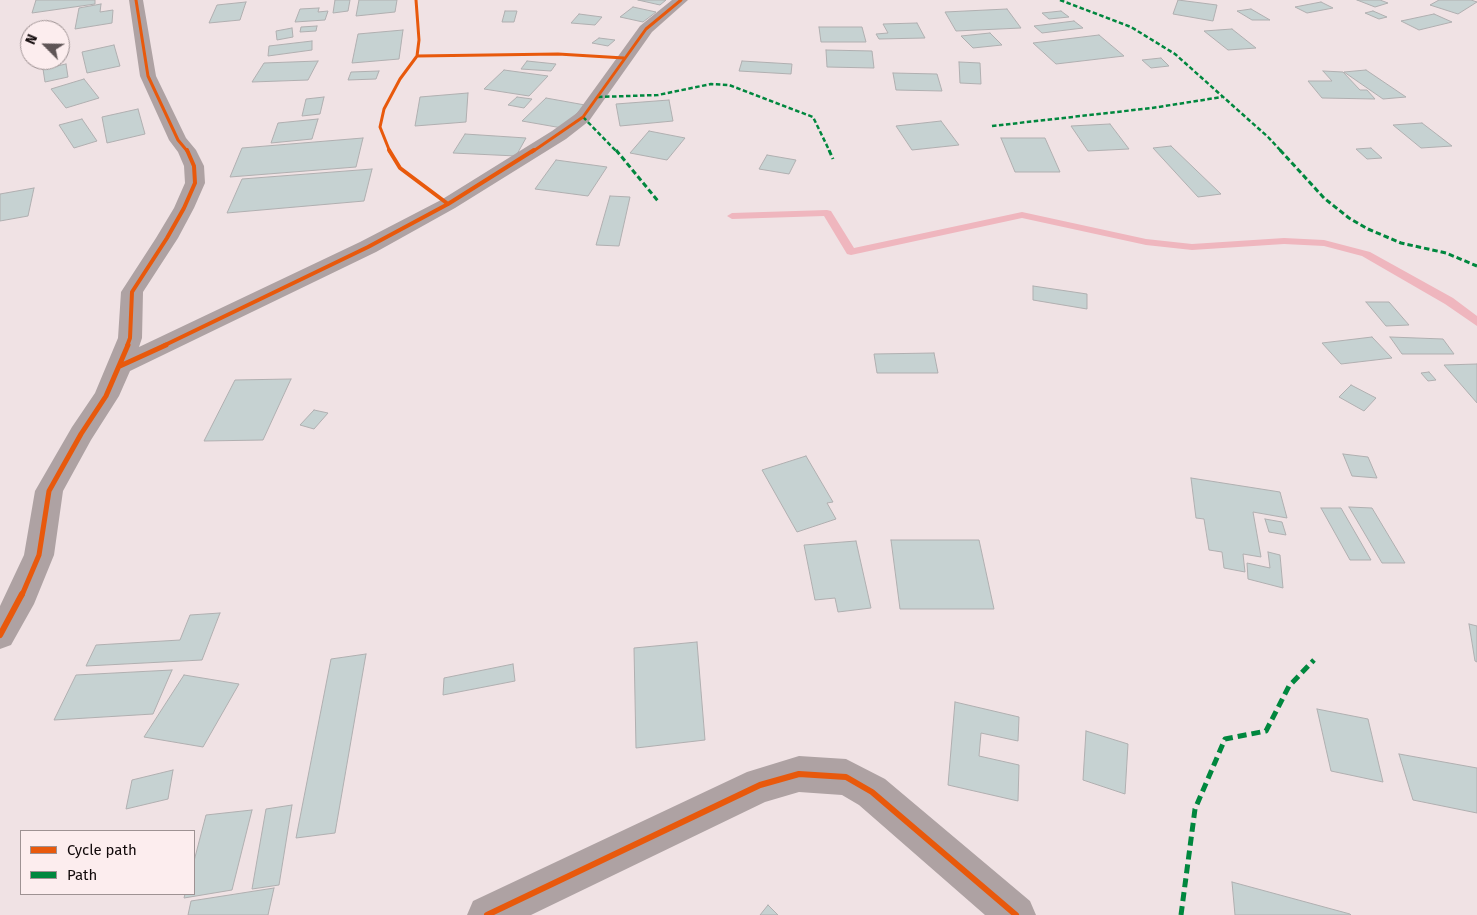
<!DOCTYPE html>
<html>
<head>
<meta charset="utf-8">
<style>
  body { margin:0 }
  #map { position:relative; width:1477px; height:915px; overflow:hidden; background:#f0e2e4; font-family:"Fira Sans",sans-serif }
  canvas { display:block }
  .legend { position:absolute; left:20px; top:830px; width:175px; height:65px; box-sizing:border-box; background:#fcedee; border:1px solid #9e9293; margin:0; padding:6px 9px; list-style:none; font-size:15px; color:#11090a }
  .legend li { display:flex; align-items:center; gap:10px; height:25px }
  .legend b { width:25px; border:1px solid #9e9293 }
  .north { position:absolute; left:20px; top:20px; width:50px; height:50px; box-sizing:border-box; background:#fcedee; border:1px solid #9e9293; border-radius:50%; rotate:293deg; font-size:14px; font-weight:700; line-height:20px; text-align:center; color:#11090a }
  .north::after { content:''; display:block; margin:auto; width:18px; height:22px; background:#5f5556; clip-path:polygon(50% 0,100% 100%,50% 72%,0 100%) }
</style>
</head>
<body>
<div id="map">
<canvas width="1477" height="915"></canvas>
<ul class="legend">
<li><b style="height:6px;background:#e8590c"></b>Cycle path</li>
<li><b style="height:6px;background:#00873e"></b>Path</li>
</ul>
<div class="north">N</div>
</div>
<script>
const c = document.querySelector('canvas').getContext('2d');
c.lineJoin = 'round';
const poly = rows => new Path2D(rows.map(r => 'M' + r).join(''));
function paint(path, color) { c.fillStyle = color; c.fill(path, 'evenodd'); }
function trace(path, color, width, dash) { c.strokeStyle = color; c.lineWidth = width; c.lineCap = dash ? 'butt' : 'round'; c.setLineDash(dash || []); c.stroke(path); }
const stream = poly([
  [827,210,831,211,854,248,1022,212,1146,239,1192,244,1284,238,1324,240,1370,252,1453,298,1477,316,1477,326,1445,304,1362,256,1324,246,1284,244,1192,250,1146,245,1022,218,851,255,847,254,824,216,732,219,727,216,732,213,827,210]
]);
const building = poly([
  [36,0,95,0,95,4,32,13,36,0],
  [335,0,350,0,348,11,333,13,335,0],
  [359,0,397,0,395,12,356,16,359,0],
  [638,0,666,0,660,5,638,0],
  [1178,0,1217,5,1213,21,1173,14,1178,0],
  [1357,0,1380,0,1388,3,1375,7,1357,0],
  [1439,0,1471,0,1477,2,1458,14,1430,5,1439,0],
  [246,2,240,20,209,23,217,5,246,2],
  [1321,2,1333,8,1307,13,1295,7,1321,2],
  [101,4,100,12,113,10,112,23,75,29,79,8,101,4],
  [633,7,656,12,643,22,620,17,633,7],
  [319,8,318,12,328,11,325,20,295,22,300,9,319,8],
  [1007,9,1021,28,956,31,945,12,1007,9],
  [1251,9,1270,20,1252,20,1237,11,1251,9],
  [505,11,517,11,514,22,502,22,505,11],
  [1061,11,1069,17,1049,19,1042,13,1061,11],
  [1373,11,1387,17,1379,19,1365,13,1373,11],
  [579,14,602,17,595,25,571,23,579,14],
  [1434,14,1452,22,1419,30,1401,21,1434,14],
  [1074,21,1083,28,1042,33,1034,26,1074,21],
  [917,23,925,38,879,39,876,34,888,33,883,24,917,23],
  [317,26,316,31,300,32,301,27,317,26],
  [819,27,862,27,866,42,821,42,819,27],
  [292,28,293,37,277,40,276,31,292,28],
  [1232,29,1256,48,1228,50,1204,31,1232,29],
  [403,30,399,59,352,63,358,34,403,30],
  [990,33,1002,45,973,48,961,36,990,33],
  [1099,35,1124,56,1056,64,1033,43,1099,35],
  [599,38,615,40,608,46,592,43,599,38],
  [312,41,312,50,268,56,269,46,312,41],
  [114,45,120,66,87,73,82,52,114,45],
  [826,50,872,51,874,68,827,67,826,50],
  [1161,58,1169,66,1151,68,1142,60,1161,58],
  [318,61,308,80,252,82,264,63,318,61],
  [527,61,556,64,551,71,521,69,527,61],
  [742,61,792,64,791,74,739,71,742,61],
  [959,62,980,63,981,84,960,83,959,62],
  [66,64,68,77,45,82,43,69,66,64],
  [504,70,548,76,529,96,484,89,504,70],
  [1366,70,1406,97,1383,99,1344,72,1366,70],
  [379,71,376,79,348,80,351,72,379,71],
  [1323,71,1343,72,1360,90,1367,90,1375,99,1322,98,1308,81,1332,81,1323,71],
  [893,73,937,74,942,91,896,90,893,73],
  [84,79,99,98,66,108,51,89,84,79],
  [468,93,466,122,415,126,420,97,468,93],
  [324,97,320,114,302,116,306,99,324,97],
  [517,97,532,99,524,108,508,105,517,97],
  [546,98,585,105,562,128,522,121,546,98],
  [669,100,673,121,620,126,616,104,669,100],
  [138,109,145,134,107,143,102,117,138,109],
  [82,119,97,141,74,148,59,125,82,119],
  [318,119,312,139,271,143,278,123,318,119],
  [941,121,959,145,912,150,896,126,941,121],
  [1422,123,1452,146,1421,148,1393,125,1422,123],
  [1110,124,1129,149,1088,151,1071,126,1110,124],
  [649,131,685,138,667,160,630,153,649,131],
  [465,134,526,138,516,156,453,153,465,134],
  [363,138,356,167,230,177,242,148,363,138],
  [1001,138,1045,138,1060,172,1015,172,1001,138],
  [1171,146,1221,194,1198,197,1153,148,1171,146],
  [1371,148,1382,158,1367,159,1356,149,1371,148],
  [767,155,796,160,789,174,759,169,767,155],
  [556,160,607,167,588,196,535,189,556,160],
  [372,169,364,201,227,213,242,179,372,169],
  [34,188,28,216,0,221,0,194,34,188],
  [610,196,630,197,619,246,596,245,610,196],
  [1033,286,1087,294,1087,309,1033,300,1033,286],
  [1366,302,1389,302,1409,325,1386,326,1366,302],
  [1372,337,1392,358,1341,364,1322,343,1372,337],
  [1390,337,1443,339,1454,354,1402,354,1390,337],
  [934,353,938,373,877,373,874,354,934,353],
  [1477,364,1477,403,1444,365,1477,364],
  [1429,372,1436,380,1428,381,1421,373,1429,372],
  [291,379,263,440,204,441,235,380,291,379],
  [1351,385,1376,398,1364,411,1339,397,1351,385],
  [314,410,328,413,314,429,300,425,314,410],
  [1343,454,1368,457,1377,478,1352,476,1343,454],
  [806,456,833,502,827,503,836,519,797,532,762,470,806,456],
  [1191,478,1280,492,1287,518,1253,512,1261,557,1243,554,1245,572,1224,568,1222,552,1209,550,1204,519,1196,518,1191,478],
  [1349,507,1372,508,1405,563,1382,563,1349,507],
  [1321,508,1341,508,1371,560,1350,560,1321,508],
  [1265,519,1282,522,1286,535,1269,532,1265,519],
  [891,540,979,540,994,609,900,609,891,540],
  [856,541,871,608,838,612,835,598,815,600,804,545,856,541],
  [1268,552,1280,555,1283,588,1248,579,1247,563,1270,568,1268,552],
  [220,613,202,660,86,666,96,645,180,640,190,615,220,613],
  [1469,624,1477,626,1477,662,1475,661,1469,624],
  [697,642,705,740,636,748,634,648,697,642],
  [366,654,335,833,296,838,331,659,366,654],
  [513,664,515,681,443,695,444,678,513,664],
  [172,670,153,714,54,720,76,675,172,670],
  [184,675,239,684,203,747,144,737,184,675],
  [955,702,1019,717,1018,741,981,733,979,756,1019,765,1018,801,948,785,955,702],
  [1317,709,1368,719,1383,782,1331,771,1317,709],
  [1086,731,1128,744,1125,794,1083,780,1086,731],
  [1399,754,1477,768,1477,813,1413,800,1399,754],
  [173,770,168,799,126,809,132,780,173,770],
  [292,805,279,885,252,889,266,809,292,805],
  [252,810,232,890,184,898,185,894,194,894,194,861,206,815,252,810],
  [1232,882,1350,914,1351,915,1235,915,1232,882],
  [274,888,268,915,188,915,191,901,274,888],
  [768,905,778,915,760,915,768,905]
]);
const street = poly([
  [129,0,143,0,156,76,186,138,196,150,204,166,205,183,194,208,178,238,143,292,142,338,139,347,360,242,441,200,552,131,577,113,640,26,672,0,688,0,652,32,589,121,566,139,455,208,376,252,130,371,119,396,91,440,63,491,54,555,34,604,11,645,0,649,0,606,24,555,35,491,72,427,95,393,118,338,121,292,156,238,174,208,185,183,184,166,178,152,169,140,140,76,129,0],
  [799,756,846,759,885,779,1030,901,1036,915,985,915,859,805,842,795,799,792,765,802,531,915,467,915,473,901,747,772,799,756]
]);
const quietFar2 = poly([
  [1060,0,1131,27,1175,54,1268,137,1282,152],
  [598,97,658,95,711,84,729,85,813,117,830,152],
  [583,117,617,152],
  [992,126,1152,108,1222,97]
]);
const quietFar1 = poly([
  [616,150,658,201],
  [829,150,833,159],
  [1280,150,1324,198,1349,218,1368,229,1401,243,1446,253,1477,266]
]);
const quiet = poly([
  [1181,915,1195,809,1225,739,1266,731,1289,686,1314,660]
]);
const cyclewayFar3 = poly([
  [136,0,148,76,178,140,188,152],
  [417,56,558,54,624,58],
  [390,152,380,127,384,109,400,79,417,56,419,40,416,0],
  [532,152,583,117,646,29,681,0]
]);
const cyclewayFar2 = poly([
  [389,150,400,168,448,204],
  [127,346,130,338,132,292,167,238,184,208,195,183,194,166,187,150],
  [163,346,368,247,448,204,534,150]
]);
const cyclewayFar1 = poly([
  [120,366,166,345],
  [22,595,39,555,49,491,81,434,106,396,128,345]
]);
const cycleway = poly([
  [0,635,22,594],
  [487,915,760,785,799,774,846,777,872,792,1016,915]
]);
paint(stream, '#efb6be');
paint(building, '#c6d2d2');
trace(building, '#b0afb0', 1);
paint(street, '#aea2a3');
trace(quietFar2, '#00873e', 2.5, [4.5, 2.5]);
trace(quietFar1, '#00873e', 3, [5.5, 3]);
trace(quiet, '#00873e', 5, [9, 5]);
trace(cyclewayFar3, '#e8590c', 3);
trace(cyclewayFar2, '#e8590c', 4);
trace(cyclewayFar1, '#e8590c', 5);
trace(cycleway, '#e8590c', 6);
</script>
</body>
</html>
